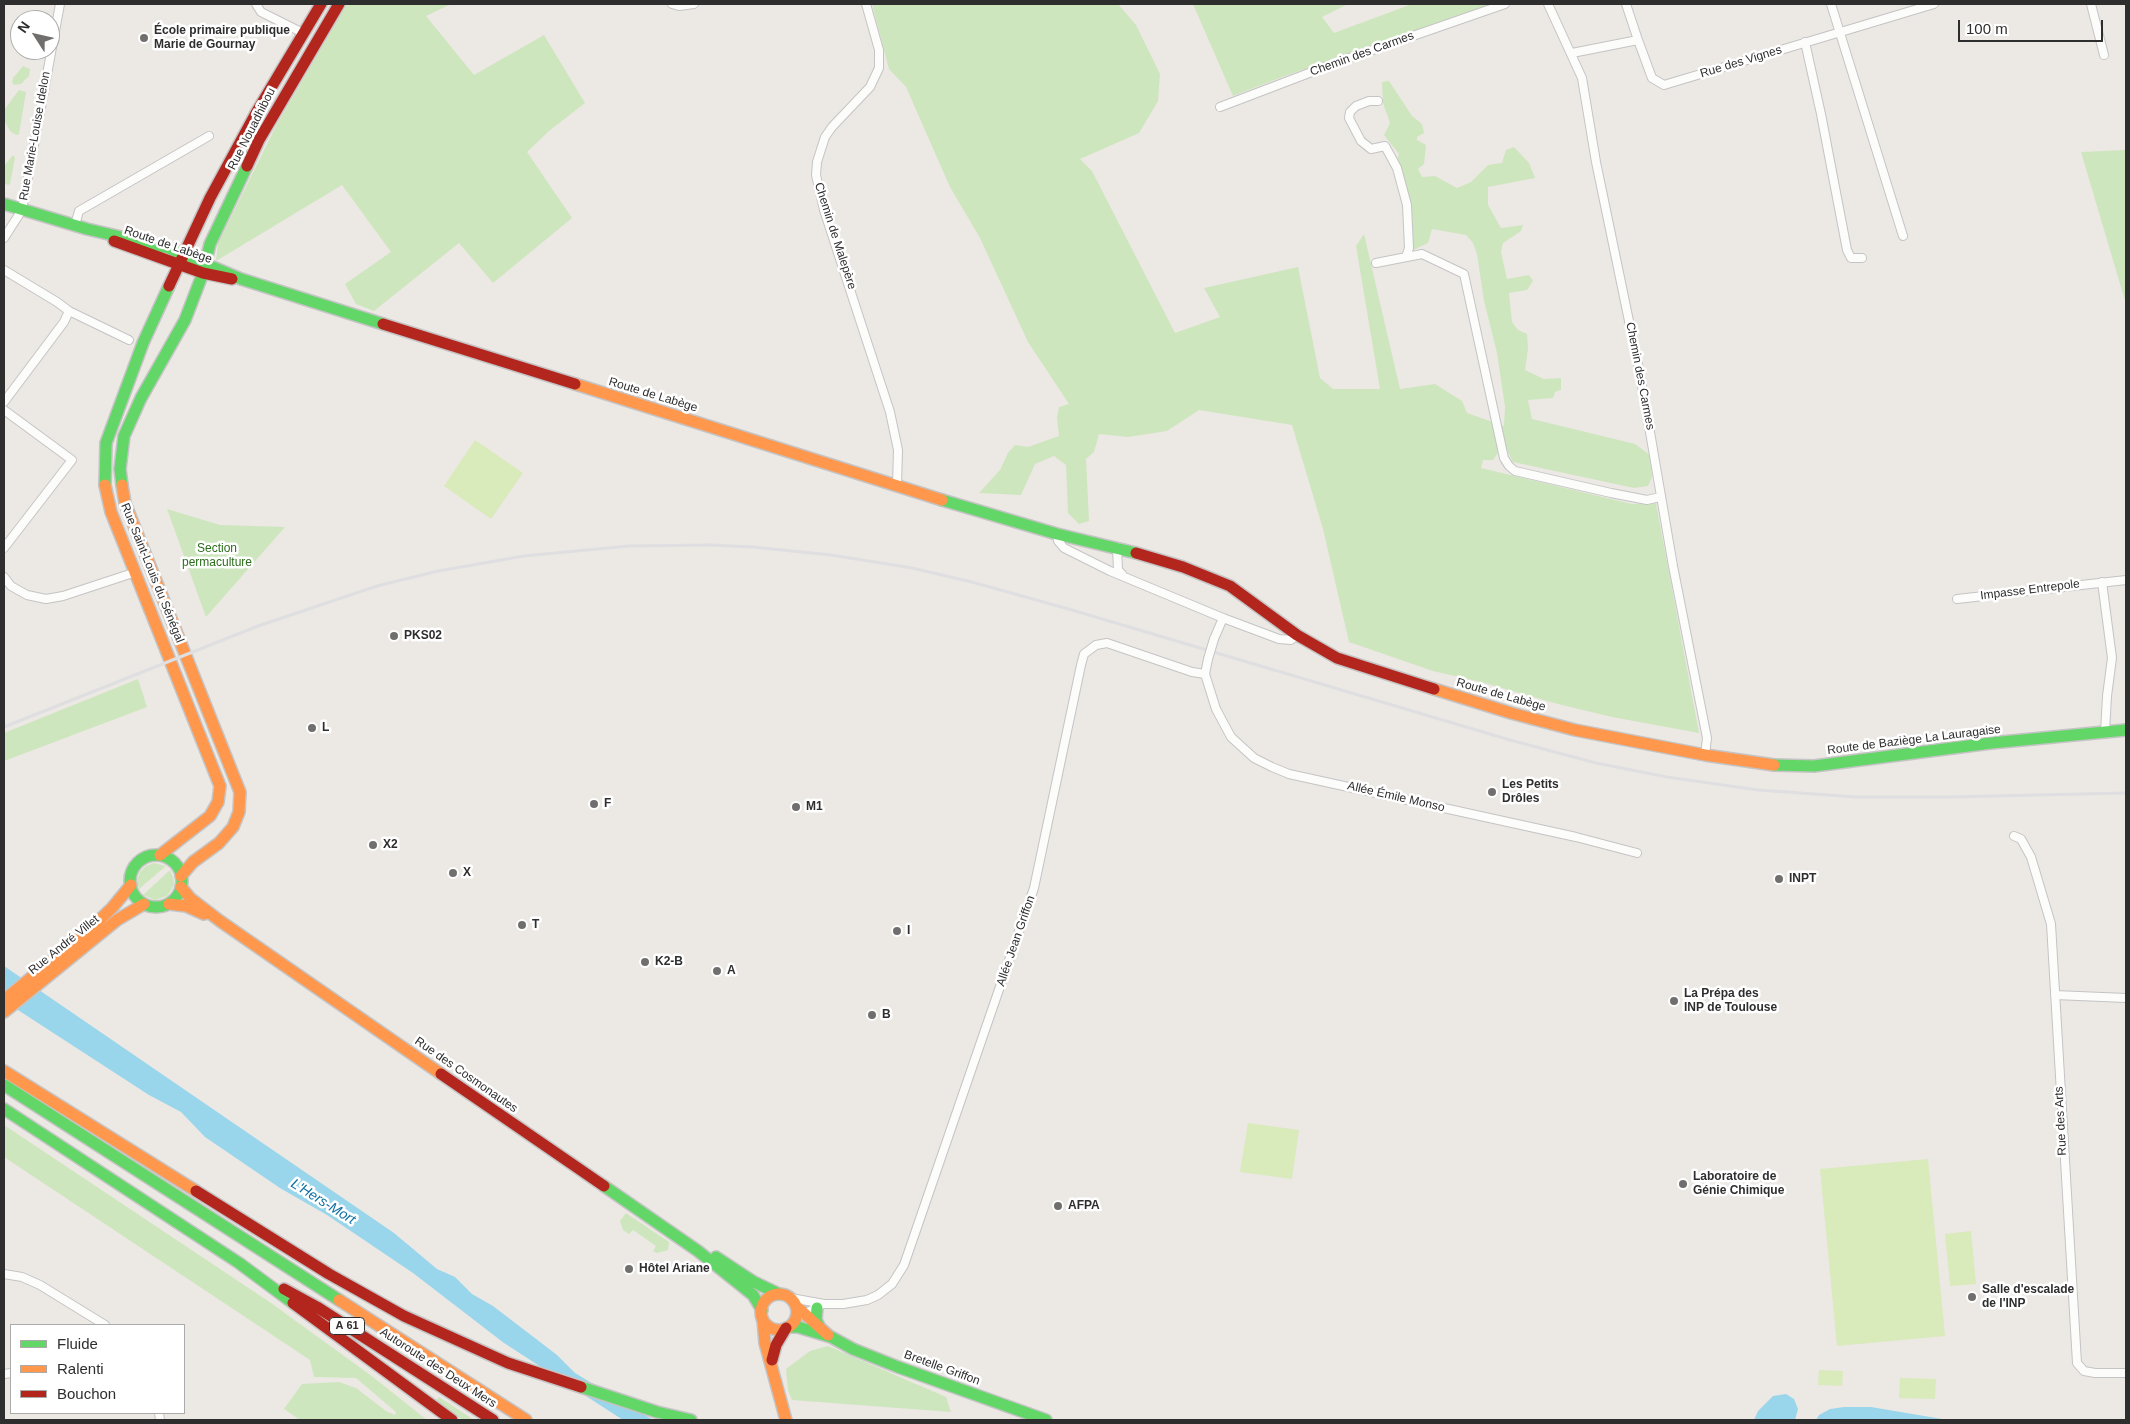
<!DOCTYPE html>
<html>
<head>
<meta charset="utf-8">
<style>
  body { margin:0 }
  #map { position:relative; width:2130px; height:1424px; overflow:hidden; background:#ece8e4; font-family:Arial,sans-serif }
  canvas { display:block }
  .frame { position:absolute; inset:0; border:5px solid #2e2e2e; pointer-events:none }
  .legend { position:absolute; left:10px; top:1324px; width:175px; height:90px; box-sizing:border-box; background:#fff; border:1px solid #ababab; margin:0; padding:6px 9px; list-style:none; font-size:15px; color:#2e2e2e }
  .legend li { display:flex; align-items:center; gap:10px; height:25px }
  .legend b { width:25px; border:1px solid #ababab }
  .north { position:absolute; left:10px; top:10px; width:50px; height:50px; box-sizing:border-box; background:#fff; border:1px solid #ababab; border-radius:50%; rotate:305deg; font-size:14px; font-weight:700; line-height:20px; text-align:center; color:#2e2e2e }
  .north::after { content:''; display:block; margin:auto; width:18px; height:22px; background:#706f6e; clip-path:polygon(50% 0,100% 100%,50% 72%,0 100%) }
  .scale { position:absolute; left:1958px; top:20px; width:145px; height:22px; box-sizing:border-box; border:2px solid #2e2e2e; border-top:0; padding-left:6px; font-size:15px; line-height:18px; white-space:nowrap; color:#2e2e2e; -webkit-text-stroke:4px #fff; paint-order:stroke }
</style>
</head>
<body>
<div id="map">
<canvas width="2130" height="1424"></canvas>
<div class="frame"></div>
<ul class="legend">
<li><b style="height:6px;background:#63d668"></b>Fluide</li>
<li><b style="height:6px;background:#ff974d"></b>Ralenti</li>
<li><b style="height:6px;background:#b3261e"></b>Bouchon</li>
</ul>
<div class="north">N</div>
<div class="scale">100 m</div>
</div>
<script>
const c = document.querySelector('canvas').getContext('2d');
c.lineJoin = 'round';
function paint(path, color) { c.fillStyle = color; c.fill(path, 'evenodd'); }
const poly = rows => new Path2D(rows.map(r => 'M' + r).join(''));
function trace(path, color, width, dash) { c.strokeStyle = color; c.lineWidth = width; c.lineCap = dash ? 'butt' : 'round'; c.setLineDash(dash || []); c.stroke(path); }
function drawText(font, color, halo, rows, align = 'center') {
  c.font = font + ' Arial,sans-serif'; c.lineWidth = 5; c.setLineDash([]); c.textBaseline = 'middle'; c.strokeStyle = halo; c.fillStyle = color; for (const [text, x, y, turn = 0] of rows) {
    c.save(); c.translate(x, y); c.rotate((+turn || 0) * Math.PI / 180); c.textAlign = isNaN(turn) ? turn : align; if (halo) c.strokeText(text, 0, 0); c.fillText(text, 0, 0); c.restore();
  }
}
const green = poly([
  [347,4,451,4,426,16,474,75,544,35,585,103,549,131,527,152,572,218,493,283,459,243,374,311,356,304,345,284,391,252,342,185,216,261,218,243,276,126],
  [872,4,1118,4,1136,25,1160,74,1158,101,1139,133,1080,159,1092,171,1175,333,1220,317,1204,288,1298,267,1320,378,1333,389,1380,389,1356,246,1364,234,1400,389,1435,384,1462,401,1467,413,1504,426,1505,407,1497,353,1484,301,1477,254,1473,243,1466,235,1432,229,1428,243,1413,250,1407,238,1405,205,1394,169,1399,154,1384,135,1390,123,1383,103,1382,82,1389,81,1412,116,1422,124,1424,133,1417,137,1417,140,1426,145,1424,164,1418,169,1422,177,1435,176,1457,188,1471,182,1488,165,1502,163,1506,150,1514,147,1529,163,1535,178,1488,187,1488,205,1501,228,1523,225,1521,231,1503,243,1501,252,1507,279,1529,275,1533,281,1527,290,1509,293,1512,322,1518,330,1527,334,1528,348,1525,370,1544,379,1561,378,1561,390,1555,392,1553,398,1528,400,1532,419,1635,444,1650,455,1652,477,1648,486,1634,488,1513,462,1507,450,1500,450,1493,460,1483,460,1481,468,1632,504,1656,503,1699,733,1612,717,1558,704,1481,682,1433,671,1349,642,1323,529,1292,425,1199,410,1167,431,1128,437,1099,434,1094,452,1086,459,1089,521,1079,524,1068,513,1066,465,1054,456,1035,464,1021,495,979,493,1000,470,1008,453,1015,445,1028,447,1059,436,1057,418,1059,407,1069,404,1028,342,980,238,950,187,906,87,889,69],
  [1193,4,1348,4,1322,17,1334,33,1412,4,1491,4,1282,77,1233,96],
  [23,66,30,69,29,76,21,84,14,85,12,82,13,78],
  [19,90,26,92,19,134,16,135,10,131,4,120,4,110],
  [2126,150,2126,304,2081,152],
  [13,155,15,158,10,184,8,185,4,183,4,166],
  [167,509,220,525,285,527,206,617],
  [138,679,147,707,4,761,4,733],
  [154,863,166,866,139,889,137,880,140,872,146,866],
  [170,870,173,877,174,885,167,896,155,900,143,895],
  [4,1125,271,1303,373,1377,427,1420,300,1420,284,1409,302,1384,339,1382,356,1388,386,1411,395,1415,396,1412,356,1378,314,1377,310,1360,4,1157],
  [626,1213,669,1242,668,1250,657,1253,653,1251,656,1246,633,1230,629,1234,623,1230,620,1221],
  [828,1346,946,1397,951,1412,792,1400,788,1390,786,1369,810,1351],
  [439,1397,474,1420,462,1420,436,1400]
]);
const pitch = poly([
  [475,440,523,473,491,519,444,486],
  [1248,1123,1299,1130,1292,1179,1240,1172],
  [1928,1159,1945,1336,1837,1346,1820,1169],
  [1971,1231,1976,1284,1950,1286,1945,1234],
  [1819,1370,1843,1371,1842,1386,1818,1385],
  [1900,1378,1936,1379,1935,1399,1899,1398]
]);
const water = poly([
  [4,966,394,1233,437,1269,455,1277,472,1294,493,1306,557,1355,575,1373,653,1420,623,1420,504,1343,413,1273,327,1215,280,1188,205,1137,181,1112,149,1095,4,1001],
  [1786,1394,1794,1399,1798,1409,1795,1420,1754,1420,1758,1411,1773,1396],
  [1844,1407,1871,1407,1948,1420,1816,1420,1819,1415,1830,1409]
]);
const street = poly([
  [256,4,261,12,303,33],
  [672,4,679,6,694,4],
  [866,4,879,50,879,68,870,87,832,127,825,137,817,162,816,175,824,210,890,412,898,450,897,485],
  [1548,4,1582,78,1596,162,1640,374,1673,566,1707,738,1705,755],
  [1626,4,1638,40],
  [1831,4,1903,236],
  [2091,4,2104,55],
  [1805,42,1821,114,1847,250,1851,258,1862,258],
  [1572,53,1638,40,1652,78,1664,85,1934,4],
  [1378,101,1369,101,1356,106,1350,112,1349,118,1361,141,1371,149,1385,146,1397,168,1407,205,1409,248,1406,257],
  [1220,107,1338,62,1505,4],
  [75,225,79,211,209,136],
  [4,238,22,210,60,4],
  [1376,263,1422,254,1464,274,1504,458,1509,466,1515,471,1611,493,1647,500,1660,497],
  [4,270,57,302,69,311,64,322,4,402],
  [69,311,129,340],
  [4,410,72,460,4,548],
  [1057,534,1058,541,1064,548,1110,571,1223,618,1279,639,1291,640,1297,635],
  [1117,547,1118,570,1122,574],
  [4,577,11,586,27,595,46,599,63,596,136,572],
  [2102,582,2112,658,2107,696,2105,732],
  [1957,599,2126,580],
  [1214,639,1223,618],
  [1208,659,1205,674,1216,709,1231,737,1254,758,1272,767,1289,774,1576,837,1637,853],
  [2014,836,2021,839,2031,857,2051,924,2077,1363,2084,1371,2095,1373,2126,1373],
  [2055,995,2126,998],
  [4,1274,22,1277,40,1285,105,1325],
  [791,1298,824,1304,843,1304,867,1300,878,1295,892,1284,904,1265,1034,888,1081,665,1084,654,1096,645,1107,643,1192,672,1205,674],
  [797,1317,820,1306],
  [4,1374,11,1373],
  [159,1413,160,1420]
]);
const fast = poly([
  [4,204,87,229,168,248,241,279,383,324],
  [105,485,106,443,143,343,169,286],
  [122,485,120,469,124,436,141,398,185,320,203,273,210,244,247,166],
  [942,500,1057,534,1136,553],
  [1774,765,1814,766,1991,743,2126,730],
  '130 881a26 26 0 1 1 52 0a26 26 0 1 1-52 0Z',
  [4,1085,339,1300],
  [4,1109,239,1263,293,1303],
  [604,1186,698,1251,753,1295,762,1310],
  [716,1257,754,1282,779,1294],
  [817,1308,816,1320,819,1326],
  [790,1327,798,1327,831,1337,853,1349,898,1367,1046,1420],
  [581,1387,657,1412,691,1420]
]);
const slow = poly([
  [575,384,942,500],
  [105,485,111,512,220,786,218,802,210,816,160,855],
  [122,485,125,503,240,792,239,812,233,827,219,843,193,862,181,876],
  [1434,689,1511,713,1575,730,1705,755,1774,765],
  [181,887,190,898,220,921,441,1074],
  [169,904,186,906,204,914],
  [4,1000,88,931,112,908,131,885],
  [4,1012,117,920,144,904],
  [4,1071,196,1191],
  '761 1312a18 18 0 1 1 36 0a18 18 0 1 1-36 0Z',
  [339,1300,526,1420],
  [796,1306,828,1335],
  [763,1320,765,1343,786,1420]
]);
const jam = poly([
  [247,166,259,140,339,4],
  [114,241,203,273,232,279],
  [169,286,210,198,256,113,321,4],
  [383,324,575,384],
  [1136,553,1183,567,1230,586,1297,635,1337,658,1434,689],
  [441,1074,604,1186],
  [196,1191,329,1274,404,1316,508,1363,581,1387],
  [284,1289,317,1307,493,1420],
  [293,1303,452,1420],
  [772,1360,776,1345,786,1328]
]);
const rail = poly([
  [4,727,258,626,377,586,438,571,524,556,629,546,710,545,753,547,831,555,912,568,972,582,1072,610,1510,740,1596,763,1667,777,1758,790,1856,797,1950,797,2126,793]
]);
const streetBridge = poly([
  [1208,659,1214,639]
]);
const markers = [
  [144,38,5,"#706f6e"],
  [394,636,5,"#706f6e"],
  [312,728,5,"#706f6e"],
  [1492,792,5,"#706f6e"],
  [594,804,5,"#706f6e"],
  [796,807,5,"#706f6e"],
  [373,845,5,"#706f6e"],
  [453,873,5,"#706f6e"],
  [1779,879,5,"#706f6e"],
  [522,925,5,"#706f6e"],
  [897,931,5,"#706f6e"],
  [645,962,5,"#706f6e"],
  [717,971,5,"#706f6e"],
  [1674,1001,5,"#706f6e"],
  [872,1015,5,"#706f6e"],
  [1683,1184,5,"#706f6e"],
  [1058,1206,5,"#706f6e"],
  [629,1269,5,"#706f6e"],
  [1972,1297,5,"#706f6e"]
];
const shields = [
  [347,1326,35]
];
const shieldNames = [
  ["A 61",347,1326]
];
const poiNames = [
  ["École primaire publique",154,31],
  ["Marie de Gournay",154,45],
  ["PKS02",404,636],
  ["L",322,728],
  ["Les Petits",1502,785],
  ["Drôles",1502,799],
  ["F",604,804],
  ["M1",806,807],
  ["X2",383,845],
  ["X",463,873],
  ["INPT",1789,879],
  ["T",532,925],
  ["I",907,931],
  ["K2-B",655,962],
  ["A",727,971],
  ["La Prépa des",1684,994],
  ["INP de Toulouse",1684,1008],
  ["B",882,1015],
  ["Laboratoire de",1693,1177],
  ["Génie Chimique",1693,1191],
  ["AFPA",1068,1206],
  ["Hôtel Ariane",639,1269],
  ["Salle d'escalade",1982,1290],
  ["de l'INP",1982,1304]
];
const streetNames = [
  ["Chemin des Carmes",1362,54,-20],
  ["Rue des Vignes",1741,62,-17],
  ["Rue Nouadhibou",252,129,-63],
  ["Rue Marie-Louise Idelon",35,136,-80],
  ["Chemin de Malepère",835,236,72],
  ["Route de Labège",168,245,19],
  ["Chemin des Carmes",1640,376,79],
  ["Route de Labège",653,395,17],
  ["Rue Saint-Louis du Sénégal",152,573,68],
  ["Impasse Entrepole",2030,590,-7],
  ["Route de Labège",1501,695,16],
  ["Route de Baziège La Lauragaise",1914,740,-7],
  ["Allée Émile Monso",1396,797,13],
  ["Allée Jean Griffon",1016,941,-71],
  ["Rue André Villet",64,945,-39],
  ["Rue des Cosmonautes",466,1075,35],
  ["Rue des Arts",2061,1121,-93],
  ["Autoroute des Deux Mers",438,1368,33],
  ["Bretelle Griffon",942,1368,20]
];
const parkNames = [
  ["Section",217,549],
  ["permaculture",217,563]
];
const waterNames = [
  ["L'Hers-Mort",323,1202,32]
];
paint(green, '#cee6be');
paint(pitch, '#d9eabb');
paint(water, '#99d6ec');
trace(street, '#c5c4c5', 10);
trace(fast, '#c5c4c5', 14);
trace(slow, '#c5c4c5', 14);
trace(jam, '#c5c4c5', 14);
trace(street, '#fcfcfb', 8);
trace(fast, '#63d668', 11);
trace(slow, '#ff974d', 11);
trace(jam, '#b3261e', 11);
trace(rail, '#dfdfe1', 3);
trace(streetBridge, '#c5c4c5', 10, []);
trace(streetBridge, '#fcfcfb', 8);
for (const [x, y, r, color] of markers) { const dot = new Path2D(); dot.arc(x, y, r, 0, 2 * Math.PI); c.fillStyle = color; c.fill(dot); trace(dot, '#fff', 2); }
for (const [x, y, w] of shields) { const box = new Path2D(); box.roundRect(x - w / 2, y - 8.5, w, 17, 4); c.fillStyle = '#fff'; c.fill(box); trace(box, '#2e2e2e', 1); }
drawText('bold 11px', '#2e2e2e', null, shieldNames);
drawText('bold 12px', '#2e2e2e', '#fff', poiNames, 'left');
drawText('12px', '#2e2e2e', '#fff', streetNames);
drawText('12px', '#2c6e1b', '#fff', parkNames);
drawText('italic 14px', '#0d6fa3', '#fff', waterNames);
</script>
</body>
</html>
